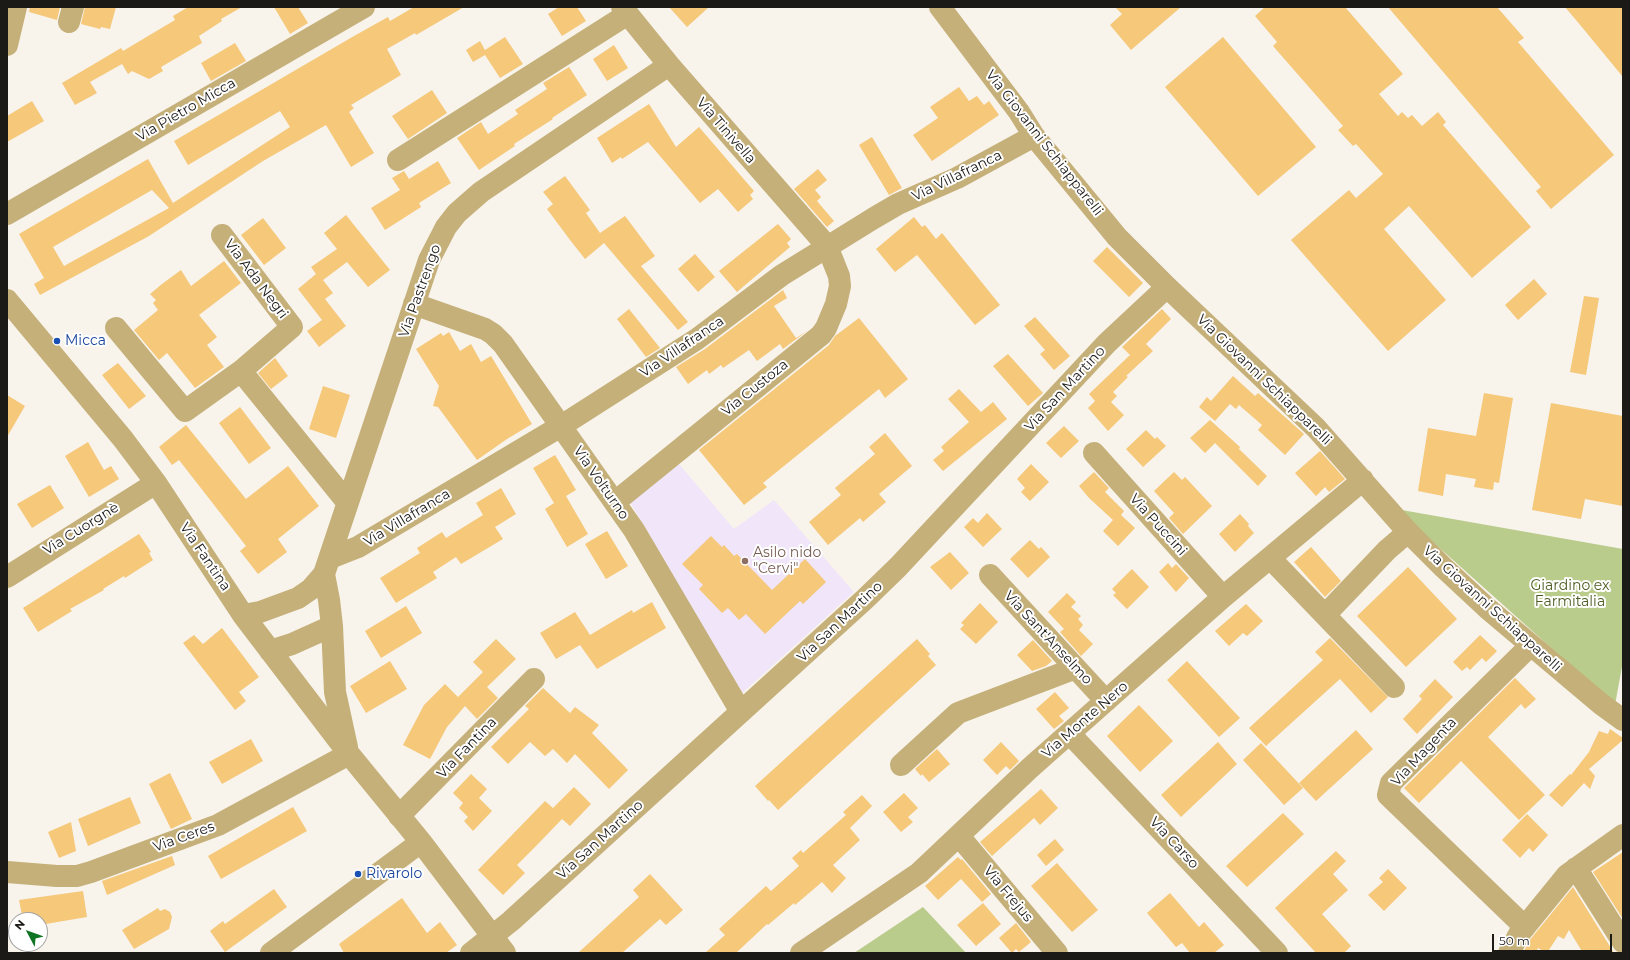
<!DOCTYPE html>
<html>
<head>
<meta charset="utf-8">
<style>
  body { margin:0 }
  #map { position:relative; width:1630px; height:960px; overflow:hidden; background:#f8f3eb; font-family:Montserrat,sans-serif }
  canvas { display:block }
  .frame { position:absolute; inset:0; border:8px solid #1c1a17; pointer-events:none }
  .north { position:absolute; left:8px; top:912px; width:40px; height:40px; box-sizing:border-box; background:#fff; border:1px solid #a4a3a2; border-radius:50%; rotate:311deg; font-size:11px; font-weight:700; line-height:16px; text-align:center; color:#1c1a17 }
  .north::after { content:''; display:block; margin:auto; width:14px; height:18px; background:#107425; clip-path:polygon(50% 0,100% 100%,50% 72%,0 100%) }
  .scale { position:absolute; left:1492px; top:934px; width:120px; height:18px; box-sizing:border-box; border:2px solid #1c1a17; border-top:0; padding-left:5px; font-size:12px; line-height:14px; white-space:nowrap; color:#1c1a17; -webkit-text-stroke:3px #fff; paint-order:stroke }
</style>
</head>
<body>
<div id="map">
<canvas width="1630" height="960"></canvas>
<div class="frame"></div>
<div class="north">N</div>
<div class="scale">50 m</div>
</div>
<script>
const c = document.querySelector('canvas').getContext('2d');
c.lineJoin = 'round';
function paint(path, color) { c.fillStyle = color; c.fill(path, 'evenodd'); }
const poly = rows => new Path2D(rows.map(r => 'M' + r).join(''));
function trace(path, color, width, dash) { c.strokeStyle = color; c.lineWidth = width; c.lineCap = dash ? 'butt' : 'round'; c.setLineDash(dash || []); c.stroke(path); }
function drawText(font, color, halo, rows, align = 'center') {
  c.font = font + ' Montserrat,sans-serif'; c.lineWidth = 4; c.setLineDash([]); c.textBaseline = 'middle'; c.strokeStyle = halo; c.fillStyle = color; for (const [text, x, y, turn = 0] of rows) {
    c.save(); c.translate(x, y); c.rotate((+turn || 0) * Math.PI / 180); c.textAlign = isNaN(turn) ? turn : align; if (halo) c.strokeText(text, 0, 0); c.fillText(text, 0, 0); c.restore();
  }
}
const education = poly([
  [679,464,734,529,774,500,854,592,741,694,630,502]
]);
const green = poly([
  [1396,509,1623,549,1623,661,1615,705],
  [923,907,966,953,854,953]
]);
const building = poly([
  [30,7,60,7,57,20,29,12],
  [85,7,116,7,110,29,101,27,100,29,81,24],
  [188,7,242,7,221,19,222,21,199,36,202,43,161,67,163,71,149,79,132,71,128,74,122,64,90,82,97,93,75,105,62,83,121,48,123,51,175,20,173,16],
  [274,7,298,7,308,23,290,34],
  [414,7,464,7,416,35,415,33,387,49,401,75,351,105,354,108,349,112,374,153,351,167,326,125,263,161,149,236,40,295,34,284,44,278,19,234,148,159,173,203,290,127,280,111,188,165,174,141,354,36,388,17,390,21],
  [152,190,169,208,64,266,53,247],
  [559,7,577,7,586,21,562,36,548,14],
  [669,7,709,7,687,27],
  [1115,7,1181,7,1131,50,1110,25,1122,14],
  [1265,7,1345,7,1403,74,1379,94,1398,116,1402,112,1408,118,1412,115,1422,126,1438,112,1446,122,1443,125,1531,227,1472,278,1409,206,1384,229,1446,300,1388,351,1291,240,1349,190,1356,198,1383,174,1356,144,1353,146,1338,130,1343,126,1273,46,1277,42,1255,16],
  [1388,7,1497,7,1524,38,1518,42,1614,155,1551,209,1536,191,1541,187],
  [1565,7,1623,7,1623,77,1581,26],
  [505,37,523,64,500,78,485,55,473,62,466,50,480,41,485,50],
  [1223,37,1316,147,1258,196,1165,87],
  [235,43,246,61,211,81,201,63],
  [614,45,628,68,607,81,593,59],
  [569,67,587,95,552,118,553,119,514,144,515,146,479,170,457,138,481,122,488,134,518,114,515,110,547,89,543,83],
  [959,87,969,101,977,96,984,105,989,101,999,115,932,161,913,135,938,118,930,107],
  [432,90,447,113,408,139,392,116],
  [32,101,44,121,7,142,7,116],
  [649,104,676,147,699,127,754,191,750,195,753,199,738,212,718,189,700,203,648,142,622,159,621,157,612,163,597,138],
  [872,137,902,188,889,195,859,145],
  [438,161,451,183,419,203,421,207,385,230,371,208,400,190,392,178,404,171,409,179],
  [818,169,827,180,815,190,821,197,817,201,834,221,827,227,794,189],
  [565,176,590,210,586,213,600,233,625,216,655,256,641,266,688,322,678,330,604,243,585,259,570,240,547,209,553,204,543,192],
  [346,215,390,270,368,287,347,262,323,280,333,293,325,299,346,326,319,347,307,331,322,320,298,289,316,274,311,267,337,249,324,233],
  [914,217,922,227,925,225,936,239,942,233,1000,305,975,325,917,255,895,272,876,249],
  [263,218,286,248,264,265,241,235],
  [778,224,791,239,787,243,790,247,737,292,719,271],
  [1107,247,1143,283,1129,297,1093,261],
  [695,254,715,277,698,292,678,269],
  [224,261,241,283,199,315,217,337,207,345,224,367,195,388,167,353,159,360,134,330,158,310,153,303,156,300,150,294,162,284,181,270,191,286],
  [1534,279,1547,294,1518,320,1505,305],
  [783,290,787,298,774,306,796,338,807,331,783,349,780,344,757,361,749,350,723,368,721,365,709,374,707,370,688,384,676,367,705,349],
  [1584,296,1599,298,1586,375,1570,372],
  [629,309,660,348,646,357,617,319],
  [1162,309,1171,319,1146,344,1153,351,1126,376,1128,377,1113,392,1117,396,1111,402,1124,415,1108,431,1088,408,1095,401,1089,394,1130,355,1122,347],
  [1035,317,1070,356,1054,370,1040,354,1045,350,1024,326],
  [859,318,908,379,885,398,879,389,763,483,767,487,744,505,699,450,829,345,835,336],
  [449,332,460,351,471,344,481,362,491,356,532,424,507,439,477,460,438,407,433,406,439,386,416,349,441,333,443,336],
  [1008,354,1043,393,1028,406,993,366],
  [275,358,288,376,271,389,258,373],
  [118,363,146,396,129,409,102,375],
  [1233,376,1255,396,1258,393,1304,434,1285,455,1258,430,1262,425,1239,405,1236,409,1230,404,1215,421,1199,407,1207,397,1211,401],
  [323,386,350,395,336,438,309,429],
  [959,389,981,412,993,402,1007,419,943,471,933,460,944,451,941,447,969,422,948,399],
  [1484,393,1513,398,1499,483,1494,482,1493,490,1474,487,1476,479,1446,474,1443,496,1418,491,1428,428,1476,436],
  [7,395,25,406,7,437],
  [1551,403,1623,416,1623,506,1585,499,1581,519,1532,510],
  [240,407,271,448,249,464,219,423],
  [1210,420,1240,447,1239,449,1267,476,1258,486,1215,443,1205,453,1190,438],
  [186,425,246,499,288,466,319,506,278,539,287,552,258,574,240,551,246,546,179,460,172,465,159,447],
  [1064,426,1079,441,1061,458,1046,443],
  [1146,430,1155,439,1157,437,1166,446,1143,467,1126,449],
  [885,433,912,466,879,494,886,502,863,522,860,518,828,545,809,522,841,495,835,488,875,454,869,447],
  [88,442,104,470,111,466,119,479,89,497,65,456],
  [1320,451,1345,479,1329,492,1325,487,1316,496,1295,473],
  [555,455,576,490,566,496,588,534,567,547,545,509,554,503,533,468],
  [1031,464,1049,482,1030,501,1021,492,1025,488,1017,479],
  [1094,472,1109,488,1105,492,1124,511,1121,515,1135,528,1118,546,1103,531,1113,520,1089,498,1079,486],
  [1174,472,1182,480,1185,477,1212,506,1183,534,1169,518,1174,513,1154,491],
  [50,485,64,508,32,528,17,504],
  [501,488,516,514,495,527,503,539,461,564,456,557,433,572,437,578,396,603,380,578,420,553,417,548,442,532,446,538,483,515,476,503],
  [987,513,1002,529,983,547,964,527,973,518,978,523],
  [1240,514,1249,524,1248,526,1254,533,1235,552,1219,534],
  [607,531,628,566,606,579,585,544],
  [139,534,151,552,149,553,153,560,125,578,124,576,103,589,104,590,70,609,72,611,38,632,23,608],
  [711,536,722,547,724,545,734,556,737,554,772,590,805,559,826,582,803,604,800,601,765,634,746,614,739,620,728,608,722,613,699,589,703,585,682,564],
  [1030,540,1039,549,1041,547,1050,557,1028,578,1010,559],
  [1311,547,1341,581,1325,597,1294,562],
  [950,552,969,573,951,590,930,567],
  [1168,563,1172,568,1176,564,1189,578,1176,592,1159,572],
  [1408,567,1457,619,1406,667,1357,616],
  [1132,569,1149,587,1127,609,1113,595,1116,593,1112,589],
  [1067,593,1076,602,1071,607,1081,616,1078,619,1083,625,1079,630,1093,644,1081,656,1060,632,1064,629,1048,612],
  [652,602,666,628,597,669,580,645,556,659,540,633,575,612,590,635,632,610,633,613],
  [980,603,998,622,976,644,960,629,964,625,961,623],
  [1246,604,1263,621,1247,636,1243,633,1229,646,1215,631],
  [406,606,422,633,381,658,365,631],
  [222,628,259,677,239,692,246,701,235,710,183,643,194,635,203,644],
  [1480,635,1497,651,1486,662,1482,658,1470,670,1467,667,1462,671,1453,662],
  [1330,638,1388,697,1371,713,1340,679,1266,746,1249,728,1323,660,1315,652],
  [496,639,516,659,487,687,498,698,477,719,465,706,447,727,430,759,403,745,424,705,445,684,458,697,483,672,473,662],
  [917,639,930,654,928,656,936,665,778,810,769,800,768,801,755,786],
  [1033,640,1052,661,1046,666,1032,671,1017,655],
  [390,661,407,689,366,713,350,686],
  [1187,661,1240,718,1219,737,1167,680],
  [1515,678,1536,699,1525,709,1521,704,1488,737,1545,795,1519,820,1461,761,1419,803,1404,788],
  [1435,679,1453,697,1417,734,1403,719,1422,699,1419,696],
  [543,688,570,713,575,707,599,725,592,733,628,770,609,789,575,754,567,763,553,749,545,756,530,742,508,764,491,747,529,709,525,706],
  [1055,692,1069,708,1059,716,1064,721,1054,729,1036,709],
  [1139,705,1173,741,1140,772,1107,736],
  [1610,729,1623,738,1623,740,1589,769,1595,776,1590,789,1584,783,1562,807,1549,795,1570,774,1571,775,1589,752,1599,731,1608,734],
  [1356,730,1373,749,1316,801,1299,783],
  [251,739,263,761,222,784,209,762],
  [1001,742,1019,761,1010,770,1006,766,997,775,983,760],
  [1218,742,1237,764,1181,817,1161,795],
  [1261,743,1303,788,1284,805,1243,760],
  [937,749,950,764,929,782,922,774,921,776,915,769],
  [170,773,192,819,171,829,149,784],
  [471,774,487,789,479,798,492,811,473,831,464,821,468,817,459,808,463,803,453,793],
  [574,787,591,804,570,826,562,819,537,845,517,865,525,873,503,895,478,870,545,801,553,808],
  [1041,789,1058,808,1040,825,1034,818,992,856,980,842],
  [904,793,918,808,908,817,913,822,901,832,883,812],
  [862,795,872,806,850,828,860,840,833,865,846,878,832,893,822,882,795,905,794,903,768,925,767,924,736,953,705,953,725,935,719,929,766,886,771,891,799,866,792,858,801,850,803,853,846,815,843,812],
  [130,797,141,823,88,846,78,819],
  [293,807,307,831,221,879,208,856],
  [1283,813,1304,834,1247,887,1226,866],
  [1527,814,1548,835,1533,852,1529,848,1520,858,1502,840],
  [71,822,76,851,59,858,48,832],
  [1055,839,1064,850,1046,866,1037,855],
  [1336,851,1346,861,1333,874,1348,890,1322,914,1351,946,1344,953,1316,953,1275,908],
  [1623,852,1623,919,1593,872],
  [172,856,175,865,107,895,102,881],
  [958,857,961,860,962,859,991,894,982,902,961,879,938,900,925,886],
  [1057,863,1098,910,1072,932,1031,886],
  [1388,869,1407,888,1384,911,1368,895,1383,882,1379,878],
  [650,874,683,910,666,925,660,919,622,953,578,953,639,897,633,890],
  [1573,887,1614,953,1583,953,1569,930,1564,939,1558,936,1547,953,1538,948,1535,953,1523,953,1529,941],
  [274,889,287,907,225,952,210,931,223,921,225,924],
  [83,891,87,917,40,925,40,920,23,920,19,900],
  [1170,893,1199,927,1204,922,1224,945,1214,953,1190,953,1182,943,1176,947,1147,913],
  [402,898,427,933,440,922,457,945,446,953,344,953,339,944],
  [983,903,1001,924,976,946,957,925],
  [158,908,160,911,165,909,170,912,172,917,169,929,134,949,122,930],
  [1016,923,1031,942,1019,952,1016,949,1012,953,999,938]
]);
const minor = poly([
  [940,7,1019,112,1034,136,1117,237,1167,287,1316,428,1408,532,1443,567,1487,608,1601,704,1623,720],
  [69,22,73,7],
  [7,45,16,7],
  [398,160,628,14],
  [7,214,364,7],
  [222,235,292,327,241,371,347,502],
  [7,300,123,439,156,483,243,615,349,754,421,842,505,953],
  [414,304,485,329,493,334,503,344,634,530,741,712],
  [116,328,185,411,241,371],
  [1094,453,1223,597],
  [615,502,821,335,826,328,836,304,840,286,839,276,827,246,669,65,622,7],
  [330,558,358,547,561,426,697,339,782,275,874,218,898,204,957,178,1034,136],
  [1270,558,1394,687],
  [324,574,329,600,332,626,335,692,347,747],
  [990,575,1106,701],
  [7,577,156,483],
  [1326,614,1387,550,1408,532],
  [243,615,260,612,298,598,311,589,324,574,429,260,446,227,457,213,481,192,669,65],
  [270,651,292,644,332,626],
  [1070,734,1277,953],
  [901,765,958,713,1076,668],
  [399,816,534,679],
  [959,836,1057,953],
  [1576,868,1623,942],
  [7,872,57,876,77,876,91,872,218,825,349,754],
  [1525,927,1388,795,1391,783,1531,645],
  [271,953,421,842],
  [471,953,511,921,865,599,898,567,1107,343,1167,287],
  [801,953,919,873,1030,768,1223,597,1363,480],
  [1509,953,1519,934,1567,875,1623,835]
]);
const markers = [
  [57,341,4,"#1a4fb4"],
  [745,561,4,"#8d6e63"],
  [358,874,4,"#1a4fb4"]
];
const streetNames = [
  ["Via Pietro Micca",186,110,-30],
  ["Via Tinivella",726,131,49],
  ["Via Giovanni Schiapparelli",1044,143,52],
  ["Via Villafranca",957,176,-26],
  ["Via Ada Negri",256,279,53],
  ["Via Pastrengo",420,291,-70],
  ["Via Villafranca",682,347,-34],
  ["Via Giovanni Schiapparelli",1264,380,44],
  ["Via Custoza",755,388,-39],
  ["Via San Martino",1065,389,-47],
  ["Via Volturno",601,483,55],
  ["Via Villafranca",407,518,-31],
  ["Via Puccini",1158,525,48],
  ["Via Cuorgnè",81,529,-32],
  ["Via Fantina",205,557,56],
  ["Via Giovanni Schiapparelli",1492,609,42],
  ["Via San Martino",840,622,-43],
  ["Via Sant'Anselmo",1048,638,47],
  ["Via Monte Nero",1085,720,-41],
  ["Via Fantina",467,748,-46],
  ["Via Magenta",1424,752,-47],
  ["Via Ceres",184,837,-20],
  ["Via San Martino",600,840,-42],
  ["Via Carso",1174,843,47],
  ["Via Frejus",1008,894,50]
];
const transitNames = [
  ["Micca",65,341],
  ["Rivarolo",366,874]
];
const educationNames = [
  ["Asilo nido",753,553],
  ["\"Cervi\"",753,569]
];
const parkNames = [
  ["Giardino ex",1570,586],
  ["Farmitalia",1570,602]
];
paint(education, '#f0e5f9');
paint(green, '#b9cc8c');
paint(building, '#f5c87a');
trace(minor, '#c5b079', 22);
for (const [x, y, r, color] of markers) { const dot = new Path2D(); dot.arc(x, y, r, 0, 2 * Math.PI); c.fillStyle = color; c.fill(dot); trace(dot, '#fff', 1.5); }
drawText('14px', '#1c1a17', '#fff', streetNames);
drawText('14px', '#164399', '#fff', transitNames, 'left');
drawText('14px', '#785e54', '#fff', educationNames, 'left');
drawText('14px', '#4d5c23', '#fff', parkNames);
</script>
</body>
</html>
